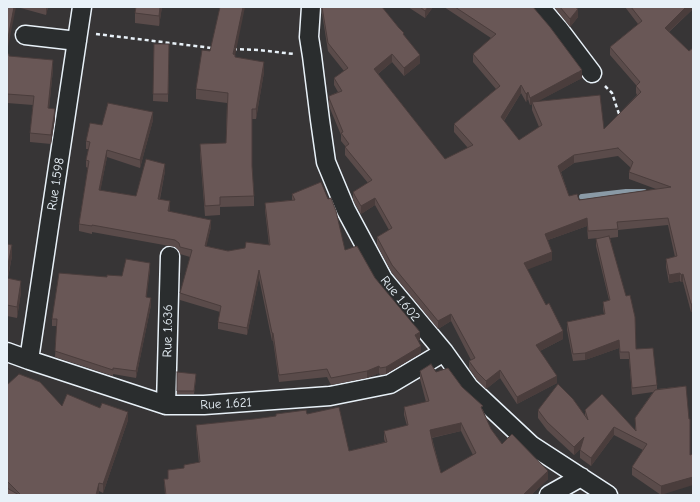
<!DOCTYPE html>
<html>
<head>
<meta charset="utf-8">
<style>
  body { margin:0 }
  #map { position:relative; width:700px; height:502px; overflow:hidden; background:#373536; font-family:"Comic Neue",sans-serif }
  canvas { display:block }
  .frame { position:absolute; inset:0; border:8px solid #e8f1f8; pointer-events:none }
</style>
</head>
<body>
<div id="map">
<canvas width="700" height="502"></canvas>
<div class="frame"></div>
</div>
<script>
const c = document.querySelector('canvas').getContext('2d');
c.lineJoin = 'round';
const poly = rows => new Path2D(rows.map(r => 'M' + r).join(''));
function trace(path, color, width, dash) { c.strokeStyle = color; c.lineWidth = width; c.lineCap = dash ? 'butt' : 'round'; c.setLineDash(dash || []); c.stroke(path); }
function paint(path, color) { c.fillStyle = color; c.fill(path, 'evenodd'); }
function drawText(font, color, halo, rows, align = 'center') {
  c.font = font + ' "Comic Neue",sans-serif'; c.lineWidth = 3.5; c.setLineDash([]); c.textBaseline = 'middle'; c.strokeStyle = halo; c.fillStyle = color; for (const [text, x, y, turn = 0] of rows) {
    c.save(); c.translate(x, y); c.rotate((+turn || 0) * Math.PI / 180); c.textAlign = isNaN(turn) ? turn : align; if (halo) c.strokeText(text, 0, 0); c.fillText(text, 0, 0); c.restore();
  }
}
const stream = poly([
  [582,197,626,192,644,192]
]);
const path = poly([
  [96,34,212,48],
  [233,49,258,50,294,54],
  [605,86,612,93,620,117]
]);
const street = poly([
  [311,7,309,37,312,56,320,120,326,162,346,210,383,279,444,352,469,387,531,445,608,495],
  [540,7,558,28,592,73],
  [25,35,77,41],
  [7,352,29,360,166,405,204,405,330,396,390,384,444,352],
  [29,360,82,7],
  [166,405,170,256],
  [549,495,581,477]
]);
const wall = poly([
  [17,7,48,7,46,15],
  [136,7,162,7,159,26,135,23,135,13],
  [321,7,382,7,404,35,420,63,404,76,392,62,378,74,445,159,468,148,454,132,454,124,496,89,473,62,473,54,491,38,444,7,533,7,582,78,536,102,604,129,637,95,636,93,636,85,610,55,610,47,638,24,625,7,693,7,693,9,669,32,689,51,693,48,691,312,683,282,681,282,680,281,669,283,666,267,666,259,675,257,668,225,618,230,618,237,610,238,636,349,657,385,657,389,686,386,661,495,632,475,632,467,643,450,614,435,591,466,580,458,580,449,574,455,547,430,538,418,538,410,585,417,585,410,635,430,635,418,653,392,632,395,629,359,620,359,619,348,585,360,573,361,567,330,567,322,604,314,603,309,603,302,609,300,596,246,596,239,599,238,588,239,587,226,548,240,552,260,527,269,563,339,540,351,557,383,517,404,500,378,486,389,477,380,469,368,469,361,471,360,451,321,438,329,392,273,377,245,377,237,389,230,375,205,361,214,355,204,353,200,353,192,368,183,345,155,345,147,346,147,341,141,341,135,329,106,329,96,338,92,334,85,334,78,344,71,328,51],
  [521,93,526,102,528,99,530,105,532,104,532,110,539,127,519,140,504,121],
  [618,156,631,168,629,172,629,179,656,189,579,200,569,196,561,172,574,163],
  [408,7,433,7,425,18],
  [554,7,575,7,578,17,570,27],
  [154,44,169,44,168,102,153,101],
  [210,51,235,56,235,57,264,72,256,119,252,119,252,167,254,196,254,206,220,207,220,215,205,216,200,154,200,144,226,143,227,103,196,99,196,89],
  [7,54,9,56,53,69,49,109,55,118,51,144,30,142,30,133,33,105,7,103],
  [153,120,140,168,107,157,100,191,136,196,165,171,160,199,170,209,169,211,211,227,206,246,228,251,269,245,265,210,265,203,292,200,292,194,345,250,375,278,420,339,418,341,421,353,386,374,380,375,379,373,367,378,331,385,327,377,279,382,273,340,272,341,259,278,247,335,218,329,218,322,220,312,180,300,180,293,190,257,180,254,179,251,175,247,92,232,92,234,79,231,79,224,88,168,86,167,86,160,89,149,86,149,86,141,102,125],
  [7,244,12,256,8,278,21,292,17,318,7,316],
  [150,269,146,297,151,305,136,378,113,374,113,376,55,357,57,326,52,326,52,319,107,277,122,276],
  [420,371,436,372,462,387,483,410,491,429,502,444,548,479,531,495,165,495,164,479,168,479,168,470,184,468,184,465,199,463,196,433,196,425,307,414,349,451,385,442,384,439,384,431,407,426,404,415,404,407,426,402,420,379],
  [461,431,473,455,441,473,432,438],
  [177,372,196,378,194,394,177,394],
  [7,385,62,406,128,420,103,493,99,491,98,495,7,495]
]);
const shadedWall = poly([
  [14,7,16,7,7,52,7,43],
  [46,7,48,7,46,15],
  [160,7,162,7,159,26,159,16],
  [243,7,245,7,235,56,235,65,233,54],
  [428,7,433,7,425,18,425,11],
  [686,7,693,7,693,9,665,35,665,28],
  [578,9,578,17,570,27,570,19],
  [392,54,392,62,374,77,374,69],
  [420,55,420,63,404,76,404,68],
  [53,60,53,69,48,117,48,108],
  [264,62,264,72,256,119,256,109],
  [582,70,582,78,533,104,532,102,532,104,530,105,530,98],
  [521,85,521,93,501,125,501,117],
  [528,92,528,99,526,102,526,94],
  [55,109,55,118,51,144,51,135],
  [153,112,153,120,140,168,140,160],
  [107,150,107,157,99,198,99,190],
  [574,155,574,163,558,174,558,166],
  [165,164,165,171,158,206,158,199],
  [375,198,375,205,361,214,361,206],
  [170,201,170,209,168,218,168,211],
  [587,218,587,226,545,241,545,234],
  [211,220,211,227,205,253,205,246],
  [12,245,12,256,7,281,7,269],
  [552,252,552,260,524,271,524,263],
  [150,263,150,269,146,304,146,297],
  [259,270,259,278,247,335,247,328],
  [680,273,680,281,669,283,669,275],
  [683,274,683,282,681,282,681,275],
  [21,281,21,292,17,318,17,307],
  [151,298,151,305,136,378,136,371],
  [691,304,693,304,693,312,691,312],
  [451,314,451,321,438,329,438,321],
  [563,331,563,339,536,353,536,345],
  [420,332,420,339,415,342,415,335],
  [272,333,273,333,273,340,272,341],
  [619,340,619,348,585,360,585,353],
  [421,346,421,353,386,374,386,367],
  [379,366,379,373,367,378,367,371],
  [500,370,500,378,486,389,486,381],
  [557,376,557,383,517,404,517,397],
  [128,412,128,420,103,493,103,484],
  [461,423,461,431,430,438,430,430],
  [614,427,614,435,591,466,591,458],
  [584,437,584,446,574,455,574,447],
  [548,471,548,479,531,495,523,495],
  [693,477,693,485,661,495,661,486],
  [99,483,99,491,98,495,96,495]
]);
const building = poly([
  [7,7,14,7,7,43,7,7],
  [136,7,160,7,159,16,135,13,136,7],
  [220,7,243,7,233,54,235,55,235,57,264,62,256,109,252,109,252,166,254,196,220,197,220,205,205,206,200,144,226,143,228,93,196,89,202,50,210,51,220,7],
  [322,7,382,7,399,28,404,33,403,34,420,55,404,68,392,54,374,69,445,159,473,145,454,124,500,86,473,54,496,34,455,7,533,7,550,27,582,70,530,98,528,92,526,94,521,85,501,117,519,140,542,125,532,102,600,95,604,129,641,92,636,86,640,82,610,47,642,21,631,7,686,7,665,28,689,51,693,48,693,304,691,304,683,274,681,275,680,273,669,275,666,259,677,256,668,218,617,222,618,229,588,231,587,218,545,234,552,252,524,263,546,305,549,303,563,331,536,345,557,376,517,397,500,370,486,381,477,372,469,361,475,358,451,314,438,321,392,265,377,237,392,228,375,198,361,206,355,196,353,192,372,180,345,147,349,144,341,133,343,132,329,98,329,96,342,91,334,78,348,68,328,43,322,7],
  [618,148,633,162,629,172,671,187,579,200,577,194,569,196,558,166,574,155,618,148],
  [420,7,428,7,425,11,420,7],
  [560,7,575,7,578,9,570,19,560,7],
  [154,44,169,44,168,94,153,94,154,44],
  [7,54,9,54,9,56,53,60,48,108,55,109,51,135,30,133,34,96,7,94,7,54],
  [108,103,153,112,140,160,107,150,99,190,136,196,146,159,165,164,158,199,170,201,168,211,211,220,205,246,228,251,245,248,246,242,270,245,265,203,295,200,292,194,321,182,328,199,331,198,336,211,345,250,357,246,375,278,420,332,415,335,421,346,386,367,380,368,379,366,367,371,331,378,327,369,279,375,273,333,272,333,259,270,247,328,218,322,221,306,180,293,192,250,180,247,179,243,175,240,92,225,92,226,79,224,89,161,86,160,90,142,86,141,90,123,102,125,108,103],
  [609,236,626,296,630,295,635,317,636,349,653,348,657,385,632,388,629,352,620,352,619,340,585,353,573,354,567,322,605,314,603,302,610,300,596,239,609,236],
  [7,244,12,245,7,269,7,244],
  [126,259,150,263,146,297,151,298,136,371,113,368,113,370,55,351,57,319,52,319,59,273,107,277,107,275,122,276,126,259],
  [7,278,21,281,17,307,7,305,7,278],
  [431,364,436,372,448,368,462,387,483,406,481,407,491,429,502,444,512,434,548,471,523,495,166,495,164,479,168,479,168,470,184,468,184,465,200,462,196,425,254,419,276,416,276,414,306,410,307,414,339,407,349,451,387,442,384,431,408,425,404,407,429,401,420,371,431,364],
  [461,423,476,453,441,473,433,445,430,430,461,423],
  [177,372,196,374,194,391,177,391,177,372],
  [19,374,40,382,62,406,67,394,100,408,102,403,128,412,103,484,99,483,96,495,21,495,7,481,7,385,19,374],
  [558,384,573,399,588,420,585,410,602,394,636,431,635,418,655,390,686,386,689,419,690,419,690,455,693,454,693,477,661,486,632,467,647,444,614,427,591,458,580,450,584,437,574,447,547,422,538,410,558,384],
  [7,488,19,495,7,495,7,488]
]);
const streetNames = [
  ["Rue 1.598",56,184,-81],
  ["Rue 1.602",400,299,51],
  ["Rue 1.636",168,331,-89],
  ["Rue 1.621",226,404,-3]
];
trace(stream, '#8a9aa6', 6);
trace(street, '#e8f1f8', 21);
trace(path, '#e8f1f8', 2.5, [4, 3]);
trace(street, '#2a2d2e', 18);
paint(wall, '#5a4b4a');
paint(shadedWall, '#4a3d3c');
paint(building, '#695756');
trace(building, '#4a3d3c', 1);
drawText('13px', '#e8f1f8', '#2a2d2e', streetNames);
</script>
</body>
</html>
